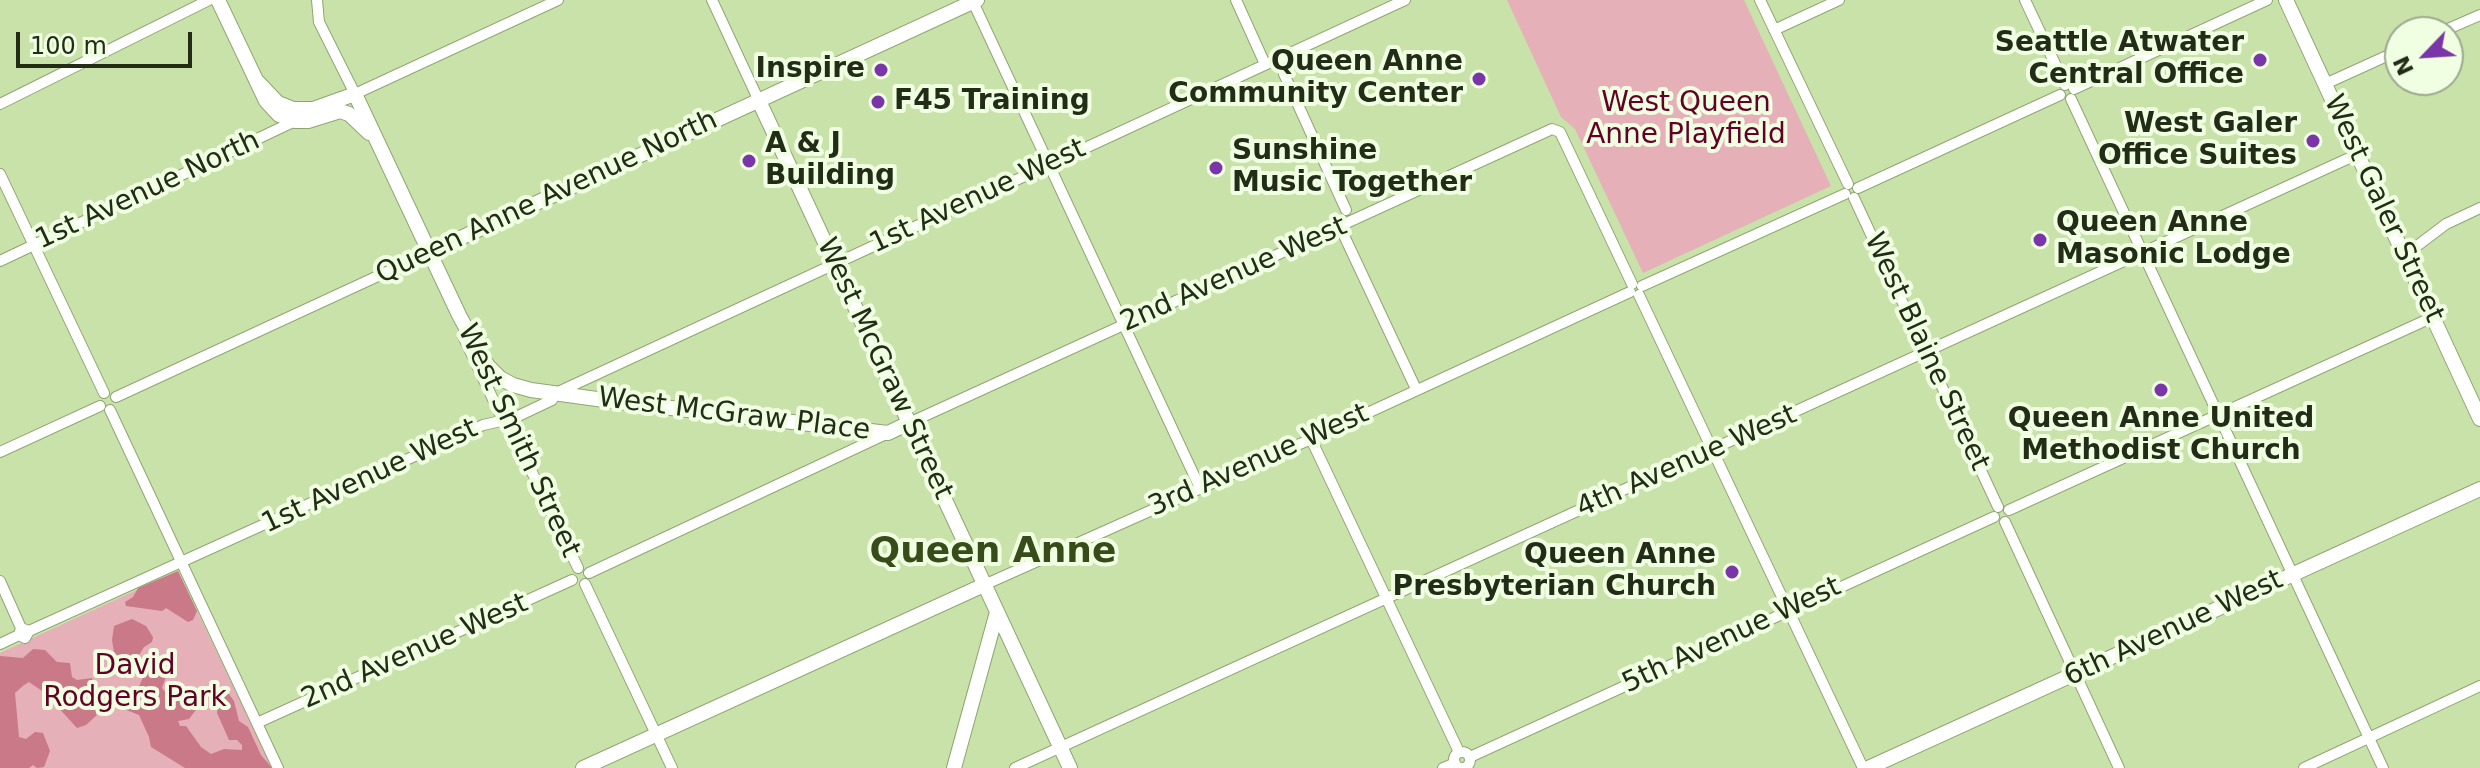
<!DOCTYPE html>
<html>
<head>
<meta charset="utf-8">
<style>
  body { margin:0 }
  #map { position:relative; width:2480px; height:768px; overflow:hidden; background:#c8e2aa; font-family:"DejaVu Sans",sans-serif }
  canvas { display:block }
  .north { position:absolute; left:2384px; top:16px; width:80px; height:80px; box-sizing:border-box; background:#f0fee2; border:2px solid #9eaa90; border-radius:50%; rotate:245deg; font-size:22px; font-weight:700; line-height:32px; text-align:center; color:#222c16 }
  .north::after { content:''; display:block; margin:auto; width:28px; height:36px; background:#7a35a9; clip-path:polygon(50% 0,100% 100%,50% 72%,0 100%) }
  .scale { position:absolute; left:16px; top:32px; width:176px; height:36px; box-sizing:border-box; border:4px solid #222c16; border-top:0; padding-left:10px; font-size:24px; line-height:28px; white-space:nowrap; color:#222c16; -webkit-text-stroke:6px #f0fee2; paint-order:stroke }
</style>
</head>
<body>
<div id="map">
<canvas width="2480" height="768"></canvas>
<div class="north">N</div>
<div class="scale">100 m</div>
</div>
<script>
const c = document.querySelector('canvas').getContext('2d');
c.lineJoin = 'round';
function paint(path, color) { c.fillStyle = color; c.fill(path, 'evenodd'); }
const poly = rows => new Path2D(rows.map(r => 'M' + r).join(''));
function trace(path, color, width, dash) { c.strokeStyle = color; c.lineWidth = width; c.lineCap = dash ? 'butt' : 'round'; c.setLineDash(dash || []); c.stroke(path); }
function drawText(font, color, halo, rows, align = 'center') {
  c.font = font + ' "DejaVu Sans",sans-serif'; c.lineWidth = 8; c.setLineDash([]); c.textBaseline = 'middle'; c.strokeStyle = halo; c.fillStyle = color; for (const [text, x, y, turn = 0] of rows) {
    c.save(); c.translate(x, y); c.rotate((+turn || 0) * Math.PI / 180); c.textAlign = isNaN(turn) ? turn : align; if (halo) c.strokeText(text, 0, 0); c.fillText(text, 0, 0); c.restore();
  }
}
const green = poly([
  [1507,0,1744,0,1831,186,1643,273,1575,129,1561,117],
  [178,571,272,768,0,768,0,653]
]);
const forest = poly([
  [178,571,197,611,193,620,188,622,166,608,162,611,126,606,125,602,133,597,138,588],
  [132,619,146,626,153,637,152,642,144,647,138,657,116,663,112,640,114,626],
  [33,649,45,650,57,662,70,663,72,677,77,680,92,678,94,685,91,699,98,714,86,725,77,728,45,693,29,682,24,685,15,693,19,737,26,739,35,732,43,733,50,751,44,767,37,768,33,765,29,768,0,768,0,656,23,658],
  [161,660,167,674,162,688,166,693,188,688,198,707,189,719,178,721,180,726,186,726,201,747,211,754,224,749,242,750,242,745,237,740,229,740,217,713,219,695,228,693,234,701,239,721,248,727,261,755,272,768,185,768,151,747,149,737,139,715,119,707,120,696,122,691,137,691,148,666]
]);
const street = poly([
  [317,0,319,22,355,94,558,0],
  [712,0,759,101],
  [1236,0,1265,64],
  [1760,0,1848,184],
  [2025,0,2065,85],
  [973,2,1200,488],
  [1774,30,1839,0],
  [2441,32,2480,15],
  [1284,74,1346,210],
  [2325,84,2400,50],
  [2074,89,2267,0],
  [2071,99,2383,768],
  [0,104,209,0],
  [0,174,104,393],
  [1858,188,2060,95],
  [1854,198,1998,507],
  [1340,227,1416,389],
  [2405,255,2446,224,2480,208],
  [0,261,295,121],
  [1642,286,1845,194],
  [1639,295,1863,768],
  [463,336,499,412,506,418,578,568],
  [116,397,430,252],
  [110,410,278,768],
  [909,423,1552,129,1560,132,1632,284],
  [1311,439,1459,752],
  [0,452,100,406],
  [2009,510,2433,317],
  [2005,522,2119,768],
  [589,573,886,434],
  [0,581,21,628,29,631,25,638,19,635,21,628],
  [585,584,672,768],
  [984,585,1311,439,1630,292],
  [29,631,483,425,514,418,552,400,556,393,1405,0],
  [0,644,19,635],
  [257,723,572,580],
  '1454 760a8 8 0 1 1 16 0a8 8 0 1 1-16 0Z',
  [1470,757,1994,517],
  [1015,768,2358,154],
  [1443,768,1455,763],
  [2304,768,2480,686]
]);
const secondary = poly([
  [218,0,266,101,279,115,295,121,308,121,340,111,349,114,369,133],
  [2286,0,2480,419],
  [258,82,278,103,293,109,313,109,355,94,459,315,479,352,488,366,500,378,513,385,531,390,619,402,888,433,909,423],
  [759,101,1070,768],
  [430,252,977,0],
  [583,768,984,585],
  [954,768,997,612],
  [1868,768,2480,489]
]);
const markers = [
  [2260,60,8,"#7a35a9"],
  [881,70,8,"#7a35a9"],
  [1479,79,8,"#7a35a9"],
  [878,102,8,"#7a35a9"],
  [2313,141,8,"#7a35a9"],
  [749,161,8,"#7a35a9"],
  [1216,168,8,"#7a35a9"],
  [2040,240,8,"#7a35a9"],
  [2161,390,8,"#7a35a9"],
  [1732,572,8,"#7a35a9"]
];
const poiNames = [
  ["Seattle Atwater",2244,44],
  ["Central Office",2244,76],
  ["Queen Anne",1463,63],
  ["Community Center",1463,95],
  ["Inspire",865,70],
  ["F45 Training",894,102,"left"],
  ["West Galer",2297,125],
  ["Office Suites",2297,157],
  ["A & J",765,145,"left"],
  ["Building",765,177,"left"],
  ["Sunshine",1232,152,"left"],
  ["Music Together",1232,184,"left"],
  ["Queen Anne",2056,224,"left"],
  ["Masonic Lodge",2056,256,"left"],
  ["Queen Anne United",2161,420,"center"],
  ["Methodist Church",2161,452,"center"],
  ["Queen Anne",1716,556],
  ["Presbyterian Church",1716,588]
];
const parkNames = [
  ["West Queen",1686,104],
  ["Anne Playfield",1686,136],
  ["David",135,667],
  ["Rodgers Park",135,699]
];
const streetNames = [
  ["1st Avenue North",148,191,-25],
  ["1st Avenue West",978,197,-25],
  ["Queen Anne Avenue North",547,198,-25],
  ["West Galer Street",2383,209,65],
  ["2nd Avenue West",1234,275,-24],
  ["West Blaine Street",1926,352,65],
  ["West McGraw Street",884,369,65],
  ["West McGraw Place",734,415,7],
  ["West Smith Street",518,441,65],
  ["3rd Avenue West",1259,461,-24],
  ["4th Avenue West",1687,462,-24],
  ["1st Avenue West",370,477,-25],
  ["6th Avenue West",2174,629,-25],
  ["5th Avenue West",1732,636,-25],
  ["2nd Avenue West",415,652,-24]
];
const districtNames = [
  ["Queen Anne",993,553]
];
paint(green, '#e5b0b8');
paint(forest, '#c97988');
trace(street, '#8ea771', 12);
trace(secondary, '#8ea771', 16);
trace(street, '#fff', 10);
trace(secondary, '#fff', 14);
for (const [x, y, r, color] of markers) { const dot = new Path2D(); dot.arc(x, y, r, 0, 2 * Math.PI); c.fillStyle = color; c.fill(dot); trace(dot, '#f0fee2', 3); }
drawText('bold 28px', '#222c16', '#f0fee2', poiNames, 'right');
drawText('28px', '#640026', '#f0fee2', parkNames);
drawText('28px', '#222c16', '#f0fee2', streetNames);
drawText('bold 36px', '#374c18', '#f0fee2', districtNames);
</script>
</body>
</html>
